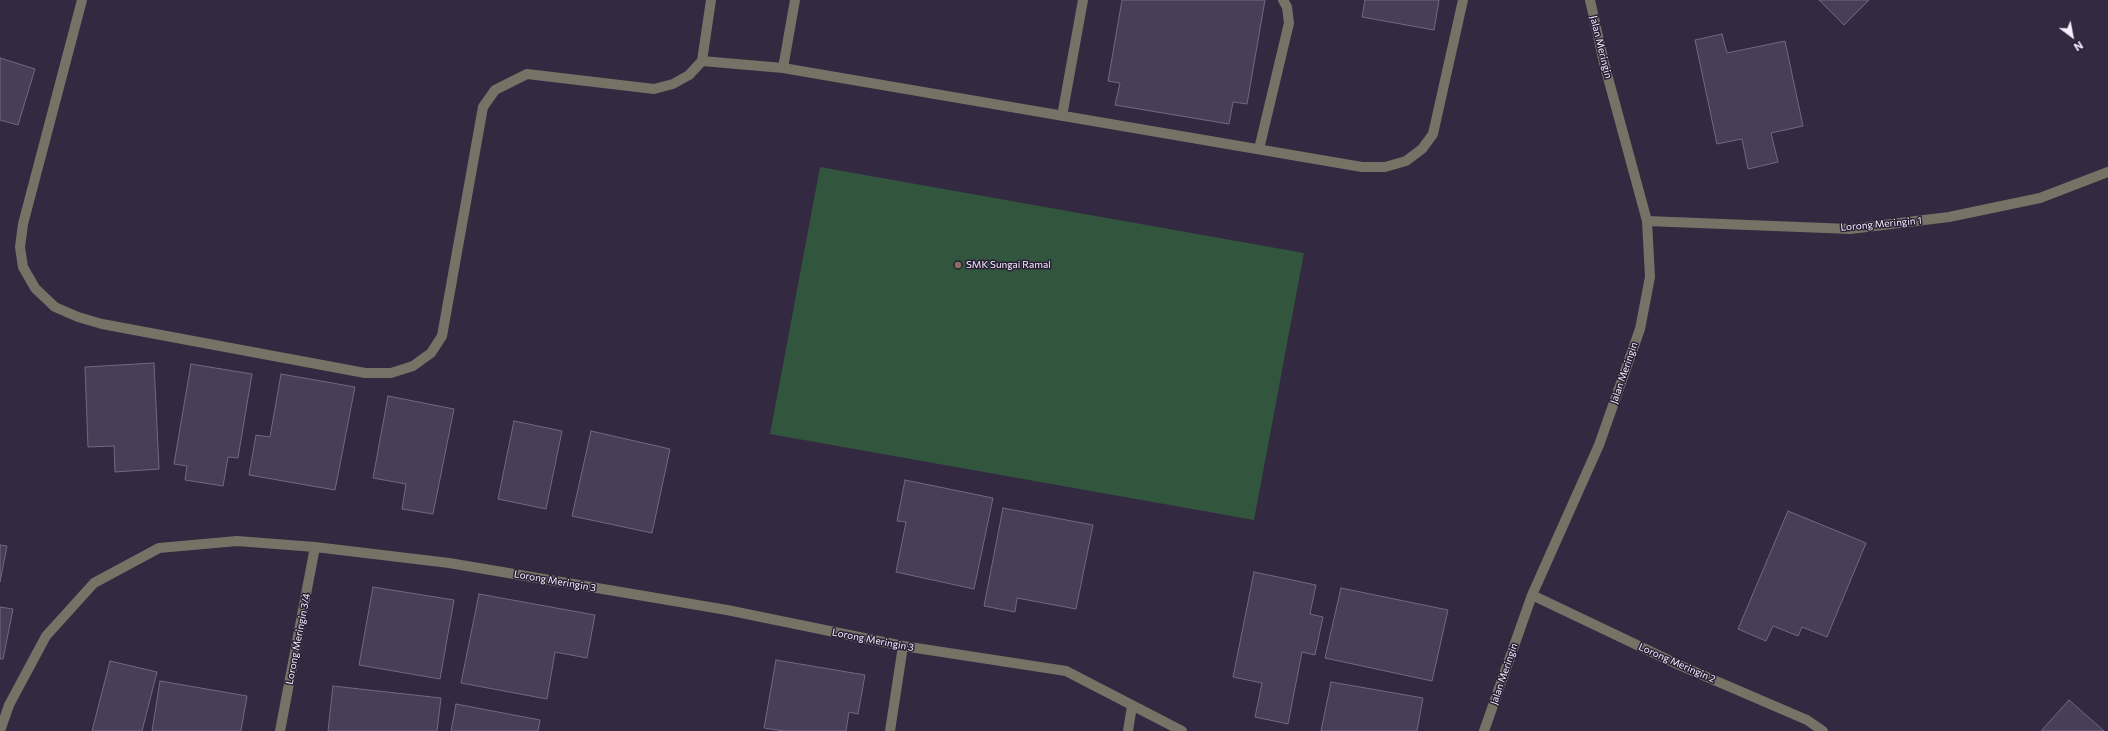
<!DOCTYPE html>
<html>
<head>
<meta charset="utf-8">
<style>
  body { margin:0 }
  #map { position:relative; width:2108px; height:731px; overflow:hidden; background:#332941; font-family:Commissioner,sans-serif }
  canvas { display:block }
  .north { position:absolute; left:2052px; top:16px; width:40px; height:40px; -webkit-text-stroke:3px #291f37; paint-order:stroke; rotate:148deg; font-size:11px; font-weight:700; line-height:16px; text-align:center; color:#f6f0fd }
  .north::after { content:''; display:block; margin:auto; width:14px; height:18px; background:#f6f0fd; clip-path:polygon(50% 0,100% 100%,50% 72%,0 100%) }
</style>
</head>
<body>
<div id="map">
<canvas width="2108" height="731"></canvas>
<div class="north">N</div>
</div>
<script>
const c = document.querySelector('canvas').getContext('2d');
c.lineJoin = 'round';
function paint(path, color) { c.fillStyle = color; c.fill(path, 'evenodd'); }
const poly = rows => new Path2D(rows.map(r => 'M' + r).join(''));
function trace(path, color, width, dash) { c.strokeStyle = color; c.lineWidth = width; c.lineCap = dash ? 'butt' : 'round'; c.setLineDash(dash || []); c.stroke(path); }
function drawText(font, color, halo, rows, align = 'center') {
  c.font = font + ' Commissioner,sans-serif'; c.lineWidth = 3; c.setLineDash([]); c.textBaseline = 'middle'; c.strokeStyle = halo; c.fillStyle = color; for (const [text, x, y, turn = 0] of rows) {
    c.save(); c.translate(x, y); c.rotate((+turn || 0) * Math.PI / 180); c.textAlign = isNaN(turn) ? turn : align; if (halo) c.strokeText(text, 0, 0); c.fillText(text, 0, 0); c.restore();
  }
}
const green = poly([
  [820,167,1304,253,1254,520,770,434]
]);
const building = poly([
  [1122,0,1265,0,1247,104,1233,102,1229,124,1115,105,1120,83,1108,81,1122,0],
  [1365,0,1439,0,1434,30,1362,17,1365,0],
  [1819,0,1869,0,1844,25,1819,0],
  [1722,34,1727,53,1785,41,1803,126,1771,133,1778,162,1748,169,1742,139,1717,144,1695,40,1722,34],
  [0,58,35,69,18,125,0,120,0,58],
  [154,363,159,469,115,472,114,446,88,447,85,367,154,363],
  [191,364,252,374,238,458,228,457,223,486,185,480,187,466,174,464,191,364],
  [281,374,355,387,335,490,249,475,256,435,270,437,281,374],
  [388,396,454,409,433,514,402,509,406,484,373,478,388,396],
  [514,421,562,431,546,509,498,499,514,421],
  [591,431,670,449,652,533,572,516,591,431],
  [905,480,993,498,974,589,896,572,906,522,897,521,905,480],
  [1003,508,1093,525,1076,609,1017,598,1015,612,984,606,1003,508],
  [1788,511,1866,543,1827,637,1802,627,1798,636,1773,626,1766,641,1738,629,1788,511],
  [0,545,7,546,0,582,0,545],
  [1254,572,1316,585,1310,614,1323,617,1315,655,1302,652,1288,724,1255,717,1262,683,1233,677,1254,572],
  [373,587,454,600,440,679,359,665,373,587],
  [1341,588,1448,610,1432,681,1325,658,1341,588],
  [479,594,595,615,587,658,555,652,547,699,461,683,479,594],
  [0,607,13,609,3,659,0,659,0,607],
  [776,660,865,675,858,714,849,712,846,731,784,731,764,728,776,660],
  [110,661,157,672,142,731,92,731,110,661],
  [160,681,247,696,241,731,152,731,160,681],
  [1331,682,1423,698,1417,731,1321,731,1331,682],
  [333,686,441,698,437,731,328,731,333,686],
  [2069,700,2104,731,2041,731,2069,700],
  [456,704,540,720,538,731,451,731,456,704]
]);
const service = poly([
  [702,61,783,68,1362,167,1385,167,1406,161,1422,149,1433,134,1463,0],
  [783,68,795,0],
  [1062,116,1083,0],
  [1259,149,1289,23,1287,7,1283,0]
]);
const minor = poly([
  [82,0,23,224,20,247,23,267,35,288,55,307,78,317,102,324,365,373,391,373,413,366,431,353,442,336,483,107,495,90,527,74,654,89,673,84,689,75,702,61,711,0],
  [1647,221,1850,229,1949,217,2040,198,2108,172],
  [1532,595,1679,665,1807,720,1823,731],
  [0,731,9,705,46,636,94,583,159,548,237,541,315,547,449,563,727,610,903,646,1066,671,1182,731],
  [280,731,315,547],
  [890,731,903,646],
  [1128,731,1132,706],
  [1484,731,1532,595,1599,445,1640,329,1650,277,1647,221,1604,63,1590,0]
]);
const markers = [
  [958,265,4,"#8d6e63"]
];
const streetNames = [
  ["Jalan Meringin",1601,47,76],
  ["Lorong Meringin 1",1881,224,-5],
  ["Jalan Meringin",1624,373,-71],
  ["Lorong Meringin 3",555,581,10],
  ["Lorong Meringin 3/4",298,639,-79],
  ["Lorong Meringin 3",873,640,11],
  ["Lorong Meringin 2",1677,663,24],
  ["Jalan Meringin",1504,674,-71]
];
const poiNames = [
  ["SMK Sungai Ramal",966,265]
];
paint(green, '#32553d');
paint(building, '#493e58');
trace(building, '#736884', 1);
trace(service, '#767265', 10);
trace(minor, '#767265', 10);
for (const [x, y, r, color] of markers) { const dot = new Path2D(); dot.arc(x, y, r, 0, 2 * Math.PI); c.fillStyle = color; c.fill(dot); trace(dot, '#291f37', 1.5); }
drawText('10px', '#f6f0fd', '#291f37', streetNames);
drawText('10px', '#f6f0fd', '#291f37', poiNames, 'left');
</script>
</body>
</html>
